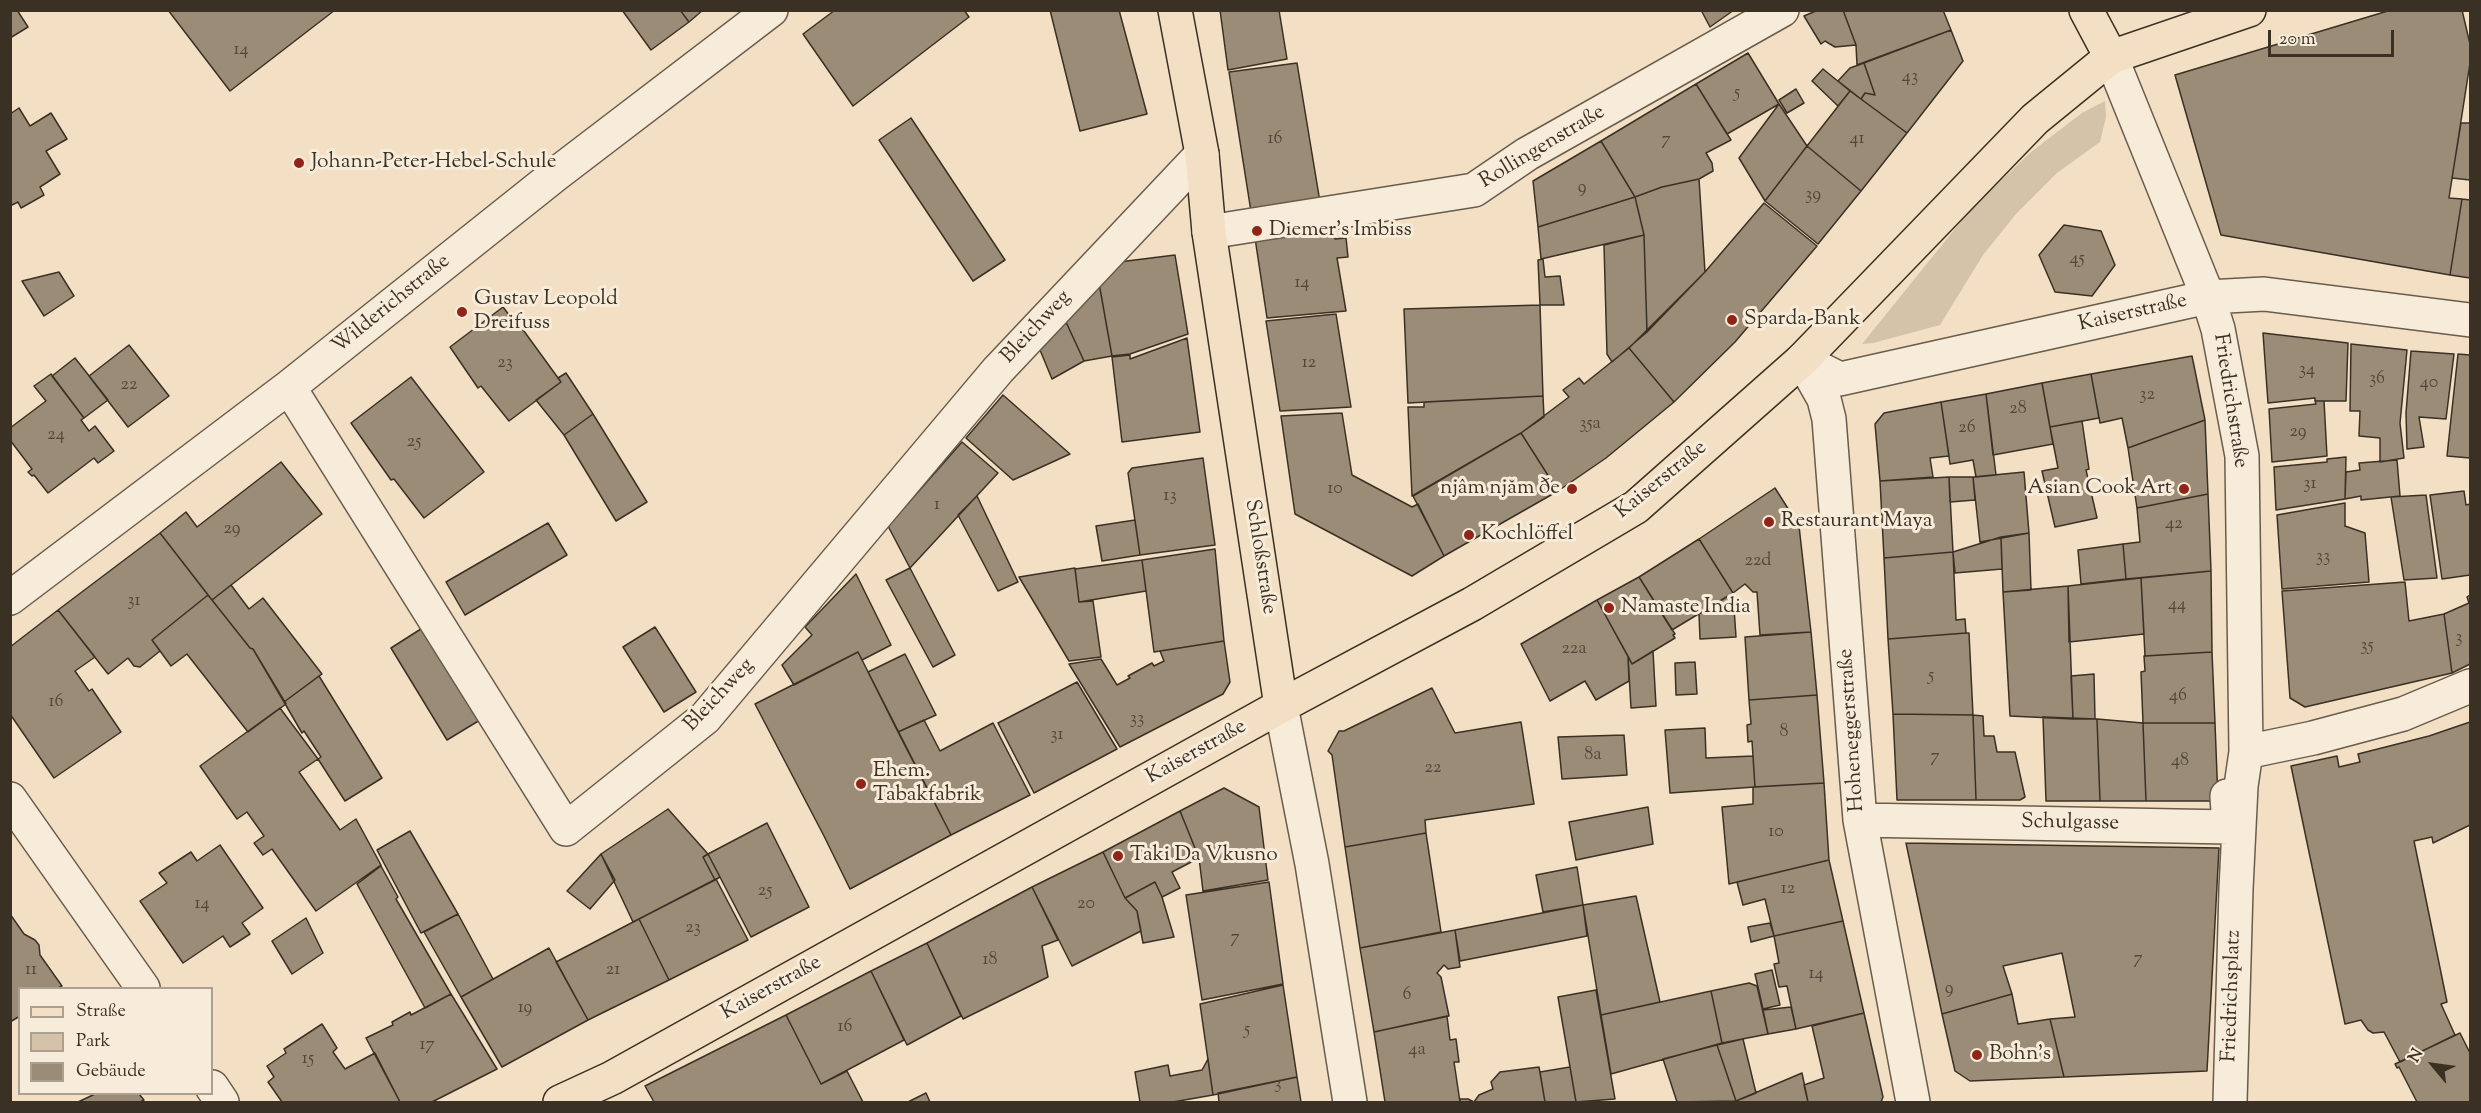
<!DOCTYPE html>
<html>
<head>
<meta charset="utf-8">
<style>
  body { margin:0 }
  #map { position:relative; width:2481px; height:1113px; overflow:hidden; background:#f3e0c4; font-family:"Sorts Mill Goudy",serif }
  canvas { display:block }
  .frame { position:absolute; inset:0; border:12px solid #3a3024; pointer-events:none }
  .legend { position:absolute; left:18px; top:987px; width:195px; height:108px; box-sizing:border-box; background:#f7ebd9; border:2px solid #aba091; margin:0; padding:8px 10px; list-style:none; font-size:18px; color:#3a3024 }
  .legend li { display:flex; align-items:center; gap:12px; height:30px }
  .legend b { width:30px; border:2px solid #aba091 }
  .north { position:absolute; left:2403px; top:1035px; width:60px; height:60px; -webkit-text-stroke:4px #f7ebd9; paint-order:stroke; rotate:299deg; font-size:16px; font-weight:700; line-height:24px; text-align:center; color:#3a3024 }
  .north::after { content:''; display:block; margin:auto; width:21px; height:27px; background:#3a3024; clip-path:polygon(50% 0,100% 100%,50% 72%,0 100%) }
  .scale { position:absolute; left:2268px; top:30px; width:126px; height:27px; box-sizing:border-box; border:3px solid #3a3024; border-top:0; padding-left:8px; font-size:18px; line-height:21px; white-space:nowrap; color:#3a3024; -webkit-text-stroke:4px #f7ebd9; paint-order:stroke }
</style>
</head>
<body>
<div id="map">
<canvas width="2481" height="1113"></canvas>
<div class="frame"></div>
<ul class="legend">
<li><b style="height:8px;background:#f3e0c4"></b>Straße</li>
<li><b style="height:16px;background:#d4c2a9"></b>Park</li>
<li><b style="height:16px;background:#9a8c77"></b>Gebäude</li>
</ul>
<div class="north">N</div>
<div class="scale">20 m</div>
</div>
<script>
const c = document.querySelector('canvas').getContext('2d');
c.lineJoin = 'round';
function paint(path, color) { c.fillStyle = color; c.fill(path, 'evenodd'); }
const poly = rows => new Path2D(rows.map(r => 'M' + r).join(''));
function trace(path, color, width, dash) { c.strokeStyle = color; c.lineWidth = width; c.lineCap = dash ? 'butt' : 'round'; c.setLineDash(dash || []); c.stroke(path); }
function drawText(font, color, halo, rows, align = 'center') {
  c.font = font + ' "Sorts Mill Goudy",serif'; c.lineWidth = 6; c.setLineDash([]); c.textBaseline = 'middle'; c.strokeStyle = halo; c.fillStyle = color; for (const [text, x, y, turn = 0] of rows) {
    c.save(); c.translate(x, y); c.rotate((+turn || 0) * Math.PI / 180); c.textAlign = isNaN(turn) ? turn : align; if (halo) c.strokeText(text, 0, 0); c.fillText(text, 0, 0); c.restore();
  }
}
const green = poly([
  [2105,101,2106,117,2100,142,2057,173,2016,214,1983,255,1940,325,1873,343,1862,344,1971,209,2031,152,2082,113]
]);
const building = poly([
  [10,10,17,10,28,27,10,38,10,10],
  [168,10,335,10,230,91,168,10],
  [622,10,680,10,689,22,651,50,622,10],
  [680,10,703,10,689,22,680,10],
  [835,10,964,10,969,17,853,106,803,34,835,10],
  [1050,10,1119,10,1147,114,1080,131,1050,10],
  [1220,10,1279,10,1287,59,1228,70,1220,10],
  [1701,10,1734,10,1710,27,1701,10],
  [1818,10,1843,10,1856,45,1835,47,1825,41,1821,44,1804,16,1818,10],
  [1843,10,1943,10,1951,30,1857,65,1856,45,1843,10],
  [2391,10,2462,10,2470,44,2470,63,2449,198,2462,199,2450,275,2221,235,2175,75,2391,10],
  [1951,30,1963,61,1907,133,1861,99,1865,93,1875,95,1864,63,1951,30],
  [1748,53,1779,104,1727,134,1696,84,1748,53],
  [1297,63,1321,208,1252,218,1229,72,1297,63],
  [1864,63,1875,95,1865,93,1861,99,1838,81,1850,68,1864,63],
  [1823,69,1850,91,1838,106,1812,81,1823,69],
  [1696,84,1731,140,1706,153,1712,163,1713,171,1699,179,1662,187,1635,197,1601,141,1696,84],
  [1796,89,1804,103,1787,113,1779,100,1796,89],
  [1850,91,1907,133,1861,191,1807,146,1850,91],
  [1779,104,1807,146,1765,201,1739,158,1779,104],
  [19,108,30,126,51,113,67,139,46,151,60,174,40,187,44,195,21,208,18,202,10,206,10,114,19,108],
  [911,118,1005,260,973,281,879,140,911,118],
  [2461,123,2470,123,2470,180,2452,178,2461,123],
  [1601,141,1635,197,1538,227,1533,181,1601,141],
  [1807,146,1861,191,1818,244,1765,201,1807,146],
  [1699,179,1705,272,1647,332,1644,235,1635,197,1662,187,1699,179],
  [1635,197,1644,235,1541,259,1538,227,1635,197],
  [2462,199,2470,200,2470,278,2450,275,2462,199],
  [1764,203,1817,246,1735,342,1674,402,1629,348,1705,272,1764,203],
  [1327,206,1335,239,1346,238,1348,257,1337,258,1346,311,1267,318,1252,218,1327,206],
  [2064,225,2101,231,2115,265,2092,296,2055,292,2039,255,2064,225],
  [1644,235,1647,332,1612,362,1607,354,1604,245,1644,235],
  [1175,255,1188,334,1130,354,1112,356,1099,283,1119,262,1175,255],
  [1543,259,1545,277,1560,276,1564,305,1540,305,1538,260,1543,259],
  [59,272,74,296,44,316,22,281,59,272],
  [1099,283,1112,356,1084,361,1066,322,1099,283],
  [1540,305,1543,396,1408,403,1404,309,1540,305],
  [503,307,519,328,521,327,561,382,509,421,481,386,478,388,450,347,503,307],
  [1336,314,1351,407,1280,411,1266,321,1336,314],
  [1066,322,1084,361,1052,379,1040,350,1066,322],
  [2263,333,2348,343,2346,401,2315,401,2315,398,2268,403,2263,333],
  [1187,338,1200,432,1122,442,1112,357,1130,355,1130,359,1187,338],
  [2351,344,2407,350,2400,423,2404,458,2380,462,2380,438,2359,436,2360,411,2350,411,2351,344],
  [129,345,169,396,128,427,89,376,129,345],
  [1629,348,1674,402,1606,458,1558,491,1521,433,1569,397,1563,390,1579,378,1584,384,1629,348],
  [2411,351,2454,354,2446,419,2419,417,2424,447,2407,449,2406,413,2411,351],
  [2458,354,2470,355,2470,458,2447,456,2458,354],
  [2192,356,2205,420,2128,448,2122,418,2100,423,2091,374,2192,356],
  [75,358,108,400,84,418,52,376,75,358],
  [566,373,593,414,564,435,536,400,561,382,558,378,566,373],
  [51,374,84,418,81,420,89,431,95,426,114,451,98,463,94,458,48,493,34,475,32,476,28,472,32,469,10,440,10,428,46,401,34,386,51,374],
  [2091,374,2099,418,2050,427,2042,383,2091,374],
  [411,377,484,472,424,518,394,479,391,480,351,423,411,377],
  [2042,383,2053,444,1993,455,1986,394,2042,383],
  [1986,394,1996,475,1976,477,1973,460,1950,464,1941,402,1986,394],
  [1003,395,1070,454,1013,480,966,438,1003,395],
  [1543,396,1544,417,1521,433,1412,496,1408,407,1424,407,1424,402,1543,396],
  [2315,401,2324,401,2327,456,2272,462,2269,409,2316,404,2315,401],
  [1941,402,1949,456,1930,458,1933,477,1880,481,1875,424,1884,413,1941,402],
  [1342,413,1352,475,1412,507,1418,504,1444,556,1412,576,1295,514,1281,416,1342,413],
  [593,414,647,502,616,521,564,435,593,414],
  [2205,420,2208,494,2137,508,2128,448,2205,420],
  [2082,421,2089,469,2086,470,2097,518,2055,527,2042,471,2058,468,2050,427,2082,421],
  [1521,433,1558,491,1444,556,1413,496,1521,433],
  [962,442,998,473,910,568,888,526,962,442],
  [2346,457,2345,499,2276,510,2274,467,2327,462,2327,459,2346,457],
  [1203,458,1215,545,1140,555,1128,473,1132,468,1203,458],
  [2397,460,2400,496,2361,500,2361,496,2345,499,2346,472,2360,470,2359,463,2397,460],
  [281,462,322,514,212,600,160,533,186,512,197,527,281,462],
  [2024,472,2029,533,1980,542,1973,477,2024,472],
  [1949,477,1953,552,1884,558,1880,481,1949,477],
  [1949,477,1973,477,1975,500,1950,502,1949,477],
  [1775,488,1799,526,1811,632,1760,635,1757,592,1753,592,1745,584,1733,593,1699,539,1775,488],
  [2464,491,2466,505,2470,504,2470,575,2442,579,2430,495,2464,491],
  [2208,494,2211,571,2126,579,2123,544,2140,542,2137,508,2208,494],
  [2426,495,2437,578,2404,580,2391,497,2426,495],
  [977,496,1018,582,998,591,958,515,977,496],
  [2345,503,2345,526,2365,533,2369,582,2282,589,2277,515,2345,503],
  [1135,520,1140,555,1102,561,1096,526,1135,520],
  [548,523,567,555,465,615,446,582,548,523],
  [160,533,208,595,152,640,160,651,140,667,134,666,128,658,108,674,58,610,160,533],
  [2029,533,2031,590,2003,592,2001,537,2029,533],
  [2001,537,2002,569,1955,573,1953,552,2001,537],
  [1699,539,1733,593,1672,630,1639,577,1699,539],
  [2123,544,2126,579,2081,584,2078,550,2123,544],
  [1215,549,1224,641,1154,652,1142,560,1215,549],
  [1953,552,1956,620,1965,619,1966,633,1888,639,1884,558,1953,552],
  [1142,560,1146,591,1079,602,1075,569,1142,560],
  [910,568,955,655,933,667,886,580,910,568],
  [1075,568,1079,602,1093,601,1101,657,1069,661,1019,577,1075,568],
  [2211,571,2212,652,2145,656,2141,578,2211,571],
  [856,574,891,645,862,660,858,652,794,685,782,665,812,635,805,627,856,574],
  [1639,577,1675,634,1673,635,1675,638,1632,664,1597,600,1639,577],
  [2141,578,2144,634,2069,642,2068,586,2141,578],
  [2405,582,2409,621,2444,614,2452,673,2305,707,2290,698,2282,591,2405,582],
  [231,585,249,609,263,598,322,674,284,702,253,649,250,648,212,600,231,585],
  [2068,586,2073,719,2010,716,2003,592,2068,586],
  [1733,593,1736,637,1700,639,1699,614,1733,593],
  [208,595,250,648,253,649,286,704,248,732,187,654,171,666,152,640,208,595],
  [2470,595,2470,664,2452,673,2444,614,2469,603,2467,597,2470,595],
  [1597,600,1628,656,1629,681,1596,700,1585,681,1550,701,1521,644,1597,600],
  [58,610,95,657,75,671,89,691,92,689,121,732,54,778,10,714,10,647,58,610],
  [424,627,480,720,447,740,391,648,424,627],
  [655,627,696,692,664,712,623,647,655,627],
  [1811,632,1817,695,1749,700,1745,637,1811,632],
  [1966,633,1969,633,1973,715,1893,714,1888,639,1966,633],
  [1224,641,1230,682,1223,694,1120,747,1069,664,1101,659,1117,685,1130,678,1128,676,1152,663,1154,666,1164,661,1160,651,1224,641],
  [1653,651,1656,706,1631,708,1628,656,1632,664,1653,651],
  [858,652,951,835,850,889,824,836,755,704,858,652],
  [2212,652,2215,723,2143,723,2141,672,2145,671,2144,656,2212,652],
  [905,654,936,715,898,732,868,672,905,654],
  [1695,662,1697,694,1676,695,1675,663,1695,662],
  [2094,674,2095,719,2073,719,2071,676,2094,674],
  [319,676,382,778,345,801,318,759,321,757,304,731,302,733,284,702,319,676],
  [1077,682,1117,749,1034,793,998,723,1077,682],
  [1432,688,1455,733,1521,722,1534,804,1425,820,1426,833,1345,847,1332,755,1328,751,1339,731,1344,731,1432,688],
  [1817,695,1824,783,1755,787,1752,741,1748,742,1747,725,1751,724,1749,700,1817,695],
  [280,708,318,759,299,772,340,830,356,819,381,865,316,911,272,849,263,855,254,843,264,836,247,812,237,819,200,766,280,708],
  [1893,714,1973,715,1976,800,1897,800,1893,714],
  [1973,715,1983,716,1984,736,1994,736,1997,752,2015,752,2025,797,2020,800,1976,800,1973,715],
  [2043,717,2097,719,2100,801,2046,801,2043,717],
  [2097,719,2143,723,2146,801,2100,801,2097,719],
  [924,720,940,751,993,723,1030,795,951,835,898,732,924,720],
  [2470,722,2470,825,2433,843,2432,837,2414,841,2447,1002,2441,1004,2455,1035,2400,1062,2384,1032,2373,1033,2368,1030,2361,1020,2345,1024,2291,766,2337,756,2339,767,2360,762,2358,754,2429,736,2470,722],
  [2143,723,2215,723,2218,801,2146,801,2143,723],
  [1705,728,1706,758,1753,756,1755,787,1670,793,1665,730,1705,728],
  [1624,735,1627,775,1562,779,1558,737,1624,735],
  [1824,783,1829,860,1729,884,1722,807,1753,804,1753,787,1824,783],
  [1224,788,1259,807,1268,880,1203,891,1199,858,1180,811,1224,788],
  [1648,807,1653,844,1576,860,1569,822,1648,807],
  [668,809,708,854,703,857,715,880,633,922,601,854,668,809],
  [1180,811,1199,858,1172,872,1180,888,1162,897,1155,882,1125,898,1103,852,1180,811],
  [767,823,809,907,751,937,708,854,767,823],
  [410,831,458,914,421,933,377,850,410,831],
  [1426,833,1441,932,1360,948,1345,847,1426,833],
  [1906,843,2219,848,2207,1071,2064,1077,2050,1019,2075,1017,2062,953,2003,966,2012,994,1942,1014,1906,843],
  [220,845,263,908,242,923,250,934,230,947,223,936,183,963,140,901,167,883,159,873,191,852,197,861,220,845],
  [1103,852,1125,898,1137,911,1141,931,1072,966,1032,887,1103,852],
  [601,854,615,880,590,909,567,891,601,854],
  [708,854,720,877,715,880,703,857,708,854],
  [1829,860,1843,921,1774,936,1765,899,1743,905,1737,882,1829,860],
  [381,866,398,897,396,899,451,994,425,1008,357,884,381,866],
  [1577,867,1583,905,1543,912,1536,875,1577,867],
  [716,879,748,940,669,980,639,919,716,879],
  [1155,882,1162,897,1174,937,1143,943,1137,911,1125,898,1155,882],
  [1269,882,1283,984,1202,1000,1186,895,1269,882],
  [1032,887,1058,940,1042,946,1048,977,963,1019,927,943,1032,887],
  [1636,896,1660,1002,1601,1015,1583,905,1636,896],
  [1583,905,1587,936,1460,961,1455,930,1583,905],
  [10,914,24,934,35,940,39,945,40,955,62,986,58,988,20,988,20,1016,10,1022,10,914],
  [458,914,493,979,461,997,424,932,458,914],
  [306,918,323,953,292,974,272,941,306,918],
  [639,919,669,980,588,1020,556,962,639,919],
  [1843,921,1864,1013,1796,1029,1787,986,1779,987,1774,964,1779,963,1774,936,1843,921],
  [1770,923,1774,936,1751,942,1748,927,1770,923],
  [1455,930,1460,967,1448,969,1444,965,1437,973,1441,977,1449,1016,1374,1032,1360,948,1455,930],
  [927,943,961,1016,907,1045,871,971,927,943],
  [549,948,588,1020,502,1067,461,997,549,948],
  [1772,970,1780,1005,1763,1009,1755,974,1772,970],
  [871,971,904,1040,821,1084,786,1015,871,971],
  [1749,983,1757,986,1768,1034,1722,1043,1711,991,1749,983],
  [1283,985,1297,1077,1213,1095,1200,1004,1283,985],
  [1596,990,1615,1099,1576,1102,1558,997,1596,990],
  [1711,991,1722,1043,1611,1074,1601,1015,1711,991],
  [451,994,497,1069,432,1102,400,1102,366,1038,393,1025,392,1022,410,1012,411,1015,451,994],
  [2012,994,2018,1024,2050,1019,2064,1077,1970,1081,1955,1071,1942,1014,2012,994],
  [1791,1007,1796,1029,1768,1034,1763,1010,1791,1007],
  [1864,1013,1883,1097,1881,1102,1808,1102,1804,1085,1824,1078,1812,1026,1864,1013],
  [786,1015,821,1084,847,1071,863,1102,654,1102,645,1086,786,1015],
  [1447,1016,1450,1040,1456,1039,1459,1062,1454,1062,1460,1102,1385,1102,1374,1032,1447,1016],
  [322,1024,337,1048,333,1052,345,1069,375,1053,400,1102,282,1102,268,1082,274,1077,267,1066,286,1053,284,1049,322,1024],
  [2460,1033,2470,1053,2470,1102,2417,1102,2399,1067,2397,1068,2395,1064,2460,1033],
  [1743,1039,1756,1093,1736,1101,1717,1045,1743,1039],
  [1717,1045,1736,1101,1677,1102,1663,1059,1717,1045],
  [1208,1059,1213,1095,1173,1102,1140,1102,1135,1072,1168,1065,1170,1076,1202,1070,1208,1059],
  [1539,1067,1545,1102,1460,1102,1460,1099,1468,1099,1474,1102,1479,1095,1493,1089,1491,1082,1500,1072,1539,1067],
  [1570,1067,1576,1102,1545,1102,1540,1072,1570,1067],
  [1802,1073,1808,1102,1736,1102,1736,1101,1802,1073],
  [1297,1077,1301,1102,1219,1102,1218,1093,1297,1077],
  [926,1093,930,1102,908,1102,926,1093],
  [95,1094,139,1094,144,1100,140,1102,78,1102,95,1094]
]);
const minor = poly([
  [2111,57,2208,297,2218,329,2242,456,2246,752,2241,786,2236,889,2230,1102],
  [1209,232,1474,190,1527,154,1782,10],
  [1802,360,1824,399,1829,419,1860,820,1913,1102],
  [1802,360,1840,379,2208,297,2264,294,2470,320],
  [289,387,566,829,705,718,998,370,1202,154],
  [10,598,289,387,555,175,771,10],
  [1281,706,1312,864,1350,1102],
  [2246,752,2313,738,2403,714,2470,686],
  [10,799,143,988],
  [1860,820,2229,827,2227,796],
  [212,1087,222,1102]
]);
const major = poly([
  [1175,10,1202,154,1209,232,1281,706],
  [2086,10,2111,57],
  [560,1102,612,1078,1281,706,1472,604,1636,507,1802,360,2035,119,2111,57,2249,10]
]);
const markers = [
  [299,163,6,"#8f2418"],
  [1257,231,6,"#8f2418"],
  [462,312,6,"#8f2418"],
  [1732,320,6,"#8f2418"],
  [1572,489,6,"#8f2418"],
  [2184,489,6,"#8f2418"],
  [1769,522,6,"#8f2418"],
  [1469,535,6,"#8f2418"],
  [1609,608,6,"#8f2418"],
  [861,784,6,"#8f2418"],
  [1118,856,6,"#8f2418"],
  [1977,1055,6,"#8f2418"]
];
const numberNames = [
  ["14",241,51],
  ["43",1910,78],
  ["5",1737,94],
  ["16",1275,140],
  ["41",1857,140],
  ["7",1666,141],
  ["9",1582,189],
  ["39",1813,196],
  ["45",2077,260],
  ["14",1302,284],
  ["23",505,364],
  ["12",1309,364],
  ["34",2307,371],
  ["36",2377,380],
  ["40",2429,384],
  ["22",129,386],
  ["32",2147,396],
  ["28",2018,410],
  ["35a",1590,425],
  ["26",1967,429],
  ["29",2298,433],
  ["24",56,436],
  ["25",414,443],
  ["31",2310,485],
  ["10",1335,490],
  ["13",1170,497],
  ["1",937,506],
  ["42",2174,525],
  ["29",232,530],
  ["33",2323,558],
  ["22d",1758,562],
  ["31",134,602],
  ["44",2177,606],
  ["3",2459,639],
  ["35",2367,647],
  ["22a",1574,650],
  ["5",1931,677],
  ["46",2178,697],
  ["16",56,703],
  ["33",1137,720],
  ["8",1784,733],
  ["31",1057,736],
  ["8a",1593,756],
  ["7",1935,758],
  ["48",2180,762],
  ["22",1433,769],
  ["10",1776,833],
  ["12",1788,890],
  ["25",765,892],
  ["14",202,905],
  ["20",1086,905],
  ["23",693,929],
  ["7",1235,939],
  ["7",2138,960],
  ["18",990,961],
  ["11",31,971],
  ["21",613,971],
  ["14",1816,975],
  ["9",1949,990],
  ["6",1407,996],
  ["19",525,1009],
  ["16",845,1028],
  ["5",1247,1031],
  ["17",427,1046],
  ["4a",1417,1051],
  ["15",308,1060],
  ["3",1278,1085]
];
const streetNames = [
  ["Rollingenstraße",1543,148,-31],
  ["Wilderichstraße",392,305,-39],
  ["Kaiserstraße",2133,314,-13],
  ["Bleichweg",1037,328,-47],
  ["Friedrichstraße",2229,401,81],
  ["Kaiserstraße",1662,481,-39],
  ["Schloßstraße",1259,557,81],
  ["Bleichweg",720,696,-47],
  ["Hoheneggerstraße",1853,730,-94],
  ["Kaiserstraße",1197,753,-29],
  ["Schulgasse",2070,824,1],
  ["Kaiserstraße",772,989,-29],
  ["Friedrichsplatz",2233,996,-88]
];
const poiNames = [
  ["Johann-Peter-Hebel-Schule",311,163],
  ["Diemer's Imbiss",1269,231],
  ["Gustav Leopold",474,300],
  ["Dreifuss",474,324],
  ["Sparda-Bank",1744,320],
  ["njâm njăm ðe",1560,489,"right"],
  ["Asian Cook Art",2172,489,"right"],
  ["Restaurant Maya",1781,522],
  ["Kochlöffel",1481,535],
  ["Namaste India",1621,608],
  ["Ehem.",873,772],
  ["Tabakfabrik",873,796],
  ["Taki Da Vkusno",1130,856],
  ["Bohn's",1989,1055]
];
paint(green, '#d4c2a9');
paint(building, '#9a8c77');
trace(building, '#3a3024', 1.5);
trace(minor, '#685c4c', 36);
trace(major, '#3a3024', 36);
trace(minor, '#f7ebd9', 33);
trace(major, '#f3e0c4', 33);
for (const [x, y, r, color] of markers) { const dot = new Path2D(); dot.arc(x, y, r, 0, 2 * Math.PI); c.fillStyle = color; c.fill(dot); trace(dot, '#f7ebd9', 2); }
drawText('18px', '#524739', null, numberNames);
drawText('21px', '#3a3024', '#f7ebd9', streetNames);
drawText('21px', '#3a3024', '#f7ebd9', poiNames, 'left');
</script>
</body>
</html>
